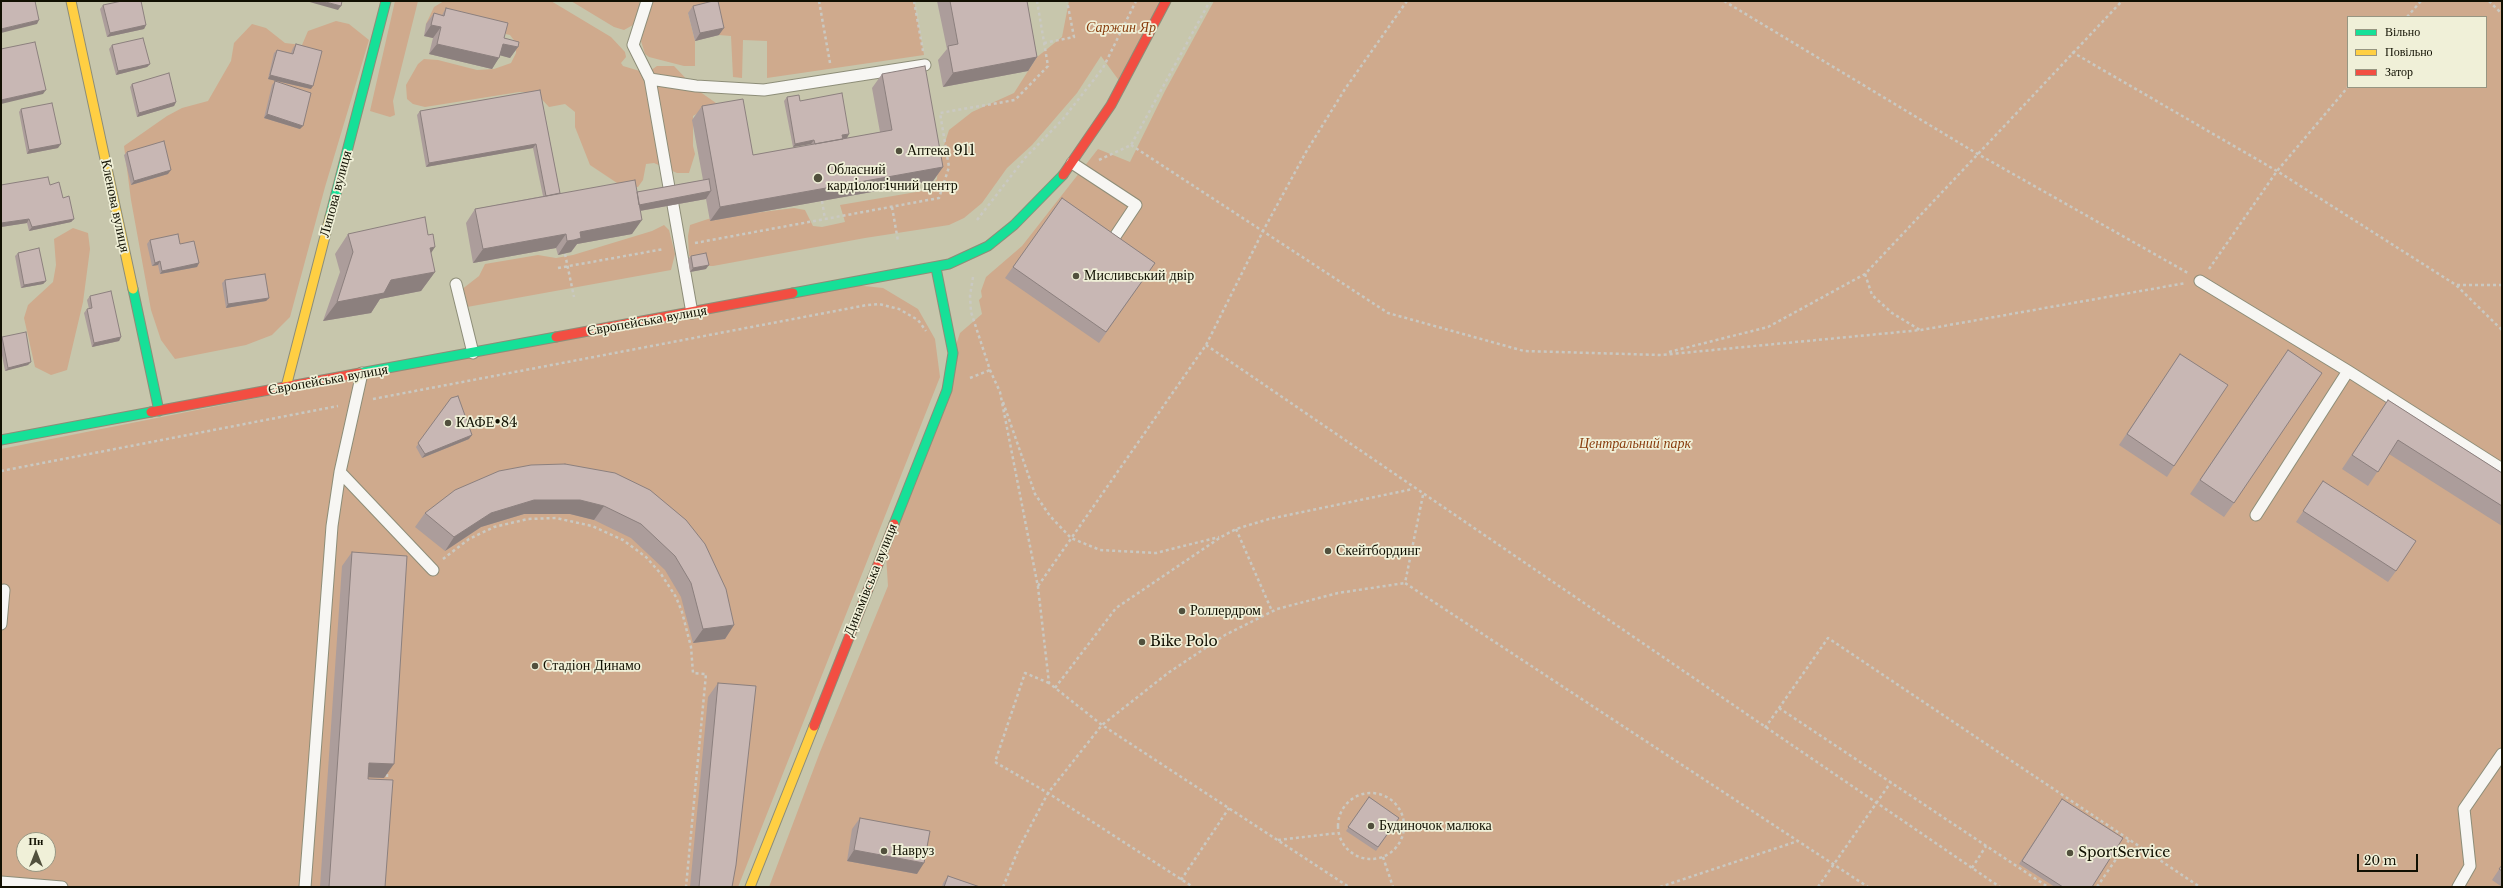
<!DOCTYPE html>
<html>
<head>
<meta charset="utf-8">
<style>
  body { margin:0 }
  #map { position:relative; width:2503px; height:888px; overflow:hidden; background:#c7c6ac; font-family:"Libre Baskerville",serif }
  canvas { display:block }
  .frame { position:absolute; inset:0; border:2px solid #111002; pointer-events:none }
  .legend { position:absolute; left:2347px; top:16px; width:140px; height:72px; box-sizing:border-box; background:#f0f0d8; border:1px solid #979682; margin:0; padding:5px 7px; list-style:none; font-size:12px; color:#111002 }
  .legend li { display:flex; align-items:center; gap:8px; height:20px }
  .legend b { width:20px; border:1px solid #979682 }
  .north { position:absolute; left:16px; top:832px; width:40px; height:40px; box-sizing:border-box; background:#f0f0d8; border:1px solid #979682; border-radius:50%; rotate:0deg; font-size:11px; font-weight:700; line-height:16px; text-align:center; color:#111002 }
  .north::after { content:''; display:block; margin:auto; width:14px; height:18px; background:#51503d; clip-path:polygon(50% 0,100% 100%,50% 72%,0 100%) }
  .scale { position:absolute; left:2357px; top:854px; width:61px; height:18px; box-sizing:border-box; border:2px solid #111002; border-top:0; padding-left:5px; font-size:12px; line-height:14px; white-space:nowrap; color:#111002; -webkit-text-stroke:3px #f0f0d8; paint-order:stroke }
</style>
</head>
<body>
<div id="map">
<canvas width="2503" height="888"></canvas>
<div class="frame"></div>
<ul class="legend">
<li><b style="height:5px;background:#16e098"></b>Вільно</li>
<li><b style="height:5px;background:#ffcf43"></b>Повільно</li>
<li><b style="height:5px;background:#f24e42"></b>Затор</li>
</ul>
<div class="north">Пн</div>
<div class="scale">20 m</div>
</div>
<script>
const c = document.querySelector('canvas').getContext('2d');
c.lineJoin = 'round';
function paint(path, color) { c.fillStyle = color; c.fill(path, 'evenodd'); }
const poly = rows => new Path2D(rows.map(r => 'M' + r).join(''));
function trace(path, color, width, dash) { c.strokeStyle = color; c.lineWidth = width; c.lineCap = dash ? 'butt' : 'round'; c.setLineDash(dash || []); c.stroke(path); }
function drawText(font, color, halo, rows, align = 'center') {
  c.font = font + ' "Libre Baskerville",serif'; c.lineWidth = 3.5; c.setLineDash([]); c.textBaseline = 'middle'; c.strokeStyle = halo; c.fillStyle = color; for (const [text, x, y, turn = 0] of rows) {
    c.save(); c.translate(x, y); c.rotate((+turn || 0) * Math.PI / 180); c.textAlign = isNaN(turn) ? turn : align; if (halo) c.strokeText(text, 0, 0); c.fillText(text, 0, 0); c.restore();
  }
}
const green = poly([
  [395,1,418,1,393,101,395,115,390,117,370,111],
  [444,1,551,1,611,37,625,52,626,57,621,63,623,66,643,72,650,71,657,66,674,66,696,89,716,103,693,116,693,146,695,154,689,173,677,173,654,163,646,164,643,180,638,187,623,187,590,165,575,127,575,112,565,104,549,107,535,92,519,92,425,107,413,104,407,99,406,85,418,64,424,59,438,60,477,70,494,69,511,63,516,53,516,43,510,35,439,19,426,24,434,7],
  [571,1,640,1,636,20,633,25,624,30,614,27],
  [648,1,914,1,924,55,767,78,767,41,743,40,742,78,733,77,731,36,719,35,712,8,688,13,695,41,695,66,684,66,649,57,645,54,641,41,650,9],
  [1069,1,1166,1,1123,86,1101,56,1077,93,1032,145,1007,168,982,203,964,218,949,225,865,238,713,266,707,266,702,261,689,256,688,236,690,225,708,219,794,208,805,210,813,226,822,227,845,222,840,205,928,190,937,179,938,164,949,130,972,112,1014,93,1037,57,1062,37],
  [1214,1,2502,1,2502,887,769,887,820,752,888,586,886,555,960,333,982,314,979,300,982,297,981,291,986,277,1022,246,1098,149,1130,162,1165,91],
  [2348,17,2486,17,2486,87,2348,87],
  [336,21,349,24,369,40,325,187,290,317,272,335,246,345,175,359,161,340,151,310,131,200,124,146,167,116,182,108,208,101,231,61,234,43,252,24,266,28,285,43,302,45,308,31],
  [664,225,669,230,675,254,671,270,467,307,461,290,479,276,485,264,538,255,556,258,573,255,652,231],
  [73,228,88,233,90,249,83,302,67,370,51,375,35,367,24,318,28,305,53,282,56,265,54,239],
  [835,283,883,288,918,309,935,339,940,377,738,887,1,887,1,449],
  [24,840,48,840,48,864,24,864]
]);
const path = poly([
  [819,1,830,63],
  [914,1,923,51],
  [1724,1,1976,153,2188,273],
  [2489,1,2502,14],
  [2407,17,2421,1],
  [1044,43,1074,37,1067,1],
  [2072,52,2277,171,2456,285,2502,330],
  [1131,145,1388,313,1524,351,1661,355,1921,330,2186,283],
  [1099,160,1131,145,1210,1],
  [822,201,825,219],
  [892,207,898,241],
  [977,220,1025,158,1063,119,1103,68,1136,1],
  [695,243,939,198,949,167,940,113,1015,100,1048,66,1037,1],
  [565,254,574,297],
  [558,268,664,249],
  [2209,269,2277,171,2348,87],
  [1865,274,1872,295,1892,313,1920,330],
  [973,277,970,296,971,312,990,370,1000,392,1038,587,1049,683,1102,725,1349,887],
  [2457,285,2502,285],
  [1206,345,2000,887],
  [1669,352,1768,327,1865,274,2122,1],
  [970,378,990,370],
  [373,399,867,305,879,304,899,309,918,320,926,331],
  [1003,402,1035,494,1050,516,1071,538,1100,550,1156,553,1219,537],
  [1,471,338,406],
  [1423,495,1405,583,1868,887],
  [1236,529,1272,611],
  [443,559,469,539,494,527,528,519,556,518,592,526,623,540,646,557,661,574,676,597,682,612,691,647,693,673,706,674,686,887],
  [1038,586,1206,345,1263,231,1306,152,1345,89,1407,1],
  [1049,683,1025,673,995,762,1048,793,1193,887],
  [1055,688,1116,608,1221,537,1236,529,1269,519,1413,489],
  [1779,708,2048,887],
  [1765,728,1828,638,2200,887],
  [387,783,387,772],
  '1338 826a33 33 0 1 1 66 0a33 33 0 1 1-66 0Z',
  [1278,840,1338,833],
  [1383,857,1393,887],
  [1972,868,1986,846],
  [1181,880,1229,808],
  [1003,887,1019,848,1048,793,1102,725,1168,673,1225,635,1277,609,1338,593,1405,583],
  [1660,887,1798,841],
  [1818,887,1891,782],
  [2097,887,2129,840]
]);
const lane = poly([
  [647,1,633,45,650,79,670,193],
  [650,79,696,86,764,90,925,65],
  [1072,163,1136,205,1114,238],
  [673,205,692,313],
  [2200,281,2348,371,2502,469],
  [456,284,473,353],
  [340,472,433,570],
  [2256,515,2348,371],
  [1,624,4,590],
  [1,882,62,887],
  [305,887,332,526,340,472,362,373],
  [2458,887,2470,866,2464,809,2502,754]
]);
const fast = poly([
  [330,217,386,1],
  [133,289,159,411],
  [793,293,949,264,988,246,1014,225,1063,175],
  [360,373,556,337],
  [1,440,151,412],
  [894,524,947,390,953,353,936,268]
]);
const slow = poly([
  [71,1,133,289],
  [286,387,330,217],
  [750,887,814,726]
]);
const jam = poly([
  [1063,175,1111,105,1166,1],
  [556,337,793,293],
  [151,412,360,373],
  [814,726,894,524]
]);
const wall = poly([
  [937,1,1027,1,1037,57,1028,71,943,87,938,60,947,49],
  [103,5,146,25,144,29,107,37,100,9],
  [693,6,719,35,695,41,688,13],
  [446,8,504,38,518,47,510,58,500,55,492,69,429,54,433,38,424,36,426,24,434,13,442,15],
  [296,44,311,89,268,79,274,53,277,50,291,53,293,48],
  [112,45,150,64,147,67,116,75,109,49],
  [882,74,943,167,933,181,710,221,706,199,640,211,632,234,577,244,571,252,558,255,556,248,473,263,466,223,475,209,543,196,533,148,426,167,417,115,420,111,540,90,560,193,637,192,703,180,692,120,702,106,753,155,811,145,811,144,793,147,784,101,787,97,800,101,847,138,843,139,880,132,872,88],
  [275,81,300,129,264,118,272,85],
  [132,84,176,102,174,106,137,117,130,87],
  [21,109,58,148,27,154,19,112],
  [127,152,168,174,131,185,124,155],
  [1,185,50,185,63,198,74,219,71,222,29,231,27,223,1,227],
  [1062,198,1155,263,1099,343,1005,278],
  [348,234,431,253,435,272,421,291,380,299,371,313,323,321,340,272,335,254],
  [150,240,180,244,199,263,197,267,160,274,158,265,152,266,147,244],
  [18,253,46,281,43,284,21,288,15,256],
  [691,256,706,269,690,272,688,259],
  [225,280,269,298,266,301,226,308,222,283],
  [90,296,121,337,119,341,92,347,84,313,87,309,89,309,87,300],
  [2,337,28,365,5,371,1,350,1,338],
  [2180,354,2174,466,2167,477,2119,445],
  [2278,364,2234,503,2224,517,2190,494],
  [451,398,469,439,422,458,416,447],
  [2388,400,2502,473,2502,526,2389,454,2368,486,2342,469],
  [615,473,734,625,725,639,693,643,681,597,665,570,631,538,594,520,570,514,524,514,481,527,445,551,415,527,425,513],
  [2323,481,2396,571,2388,582,2296,522],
  [352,552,384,778,368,777,385,887,320,887,342,566],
  [718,683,732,887,690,887,708,697],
  [1369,797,1399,818,1376,851,1346,831],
  [2062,799,2092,887,2055,887,2019,864],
  [860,818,917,874,847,861,852,829],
  [2502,865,2502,887,2492,880],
  [948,876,980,887,942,887,943,883]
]);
const shadedWall = poly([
  [306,1,322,1,341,6,338,10],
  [39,20,37,24,1,33,1,29],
  [146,25,144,29,107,37,110,33],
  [431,25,441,27,433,38,424,36],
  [724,28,719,35,695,41,700,33],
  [437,44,499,58,492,69,429,54],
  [503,44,518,47,510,58,495,54],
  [1037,57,1028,71,943,87,953,73],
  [150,64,147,67,116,75,118,71],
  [270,75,313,86,311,89,268,79],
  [46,90,43,94,1,104,1,100],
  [176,102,174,106,137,117,139,113],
  [267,114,303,126,300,129,264,118],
  [849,134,847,138,840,139,842,135],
  [814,140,811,144,793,147,795,144],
  [61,144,58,148,27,154,29,150],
  [536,144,533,148,426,167,429,163],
  [943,167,933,181,710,221,720,207],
  [171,170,168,174,131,185,134,181],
  [711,191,706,199,628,213,633,206],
  [29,219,27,223,1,227,1,223],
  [74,219,71,222,29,231,32,227],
  [642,220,632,234,577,244,571,252,558,255,567,241,580,232],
  [566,234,556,248,473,263,483,249],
  [435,247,422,267,430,248],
  [160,261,158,265,152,266,155,263],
  [199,263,197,267,160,274,162,271],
  [709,265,706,269,690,272,693,268],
  [435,272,421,291,380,299,371,313,323,321,337,302,391,280],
  [46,281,43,284,21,288,24,285],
  [269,298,266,301,226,308,228,304],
  [121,337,119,341,92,347,94,343],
  [31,362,28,365,5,371,8,368],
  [472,435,469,439,422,458,425,454],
  [534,500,580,500,604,506,594,520,570,514,524,514,481,527,445,551,454,537,491,513],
  [734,625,725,639,693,643,703,629],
  [369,763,394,764,384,778,359,777],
  [854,850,924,863,917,874,847,861]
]);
const building = poly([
  [1,1,35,1,39,20,1,29,1,1],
  [122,1,141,1,146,25,110,33,103,5,122,1],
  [322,1,342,1,341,6,322,1],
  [713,1,718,1,724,28,700,33,693,6,713,1],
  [950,1,1027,1,1037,57,953,73,948,46,958,44,950,1],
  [446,8,508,23,504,38,519,42,518,47,503,44,499,58,437,44,441,27,431,25,434,13,444,16,446,8],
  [143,38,150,64,118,71,112,45,143,38],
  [35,42,46,90,1,100,1,49,35,42],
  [296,44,322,51,313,86,270,75,277,50,293,54,296,44],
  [925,66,943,167,720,207,702,106,743,99,753,155,892,130,882,74,925,66],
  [169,73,176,102,139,113,132,84,169,73],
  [275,81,311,93,303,126,267,114,275,81],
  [540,90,560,193,546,196,536,144,429,163,420,111,540,90],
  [842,93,849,134,842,135,843,139,815,144,814,140,795,144,787,97,799,95,800,101,842,93],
  [52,103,61,144,29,150,21,109,52,103],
  [164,141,171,170,134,181,127,152,164,141],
  [48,177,50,185,59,182,63,198,69,196,74,219,32,227,29,219,1,223,1,185,48,177],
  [709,179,711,191,639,205,637,192,709,179],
  [635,180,642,220,580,232,581,238,574,240,567,241,566,234,483,249,475,209,635,180],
  [1062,198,1155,263,1106,332,1013,267,1062,198],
  [425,217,428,235,433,234,435,247,430,248,435,272,391,280,384,293,337,302,353,252,348,234,425,217],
  [178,234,180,244,194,241,199,263,162,271,160,261,155,263,150,240,178,234],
  [39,248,46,281,24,285,18,253,39,248],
  [706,253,709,265,693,268,691,256,706,253],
  [265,274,269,298,228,304,225,280,265,274],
  [111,291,121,337,94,343,87,309,92,308,90,296,111,291],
  [26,332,31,362,8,368,2,337,26,332],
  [2288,350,2322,373,2234,503,2200,480,2288,350],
  [2180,354,2228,385,2174,466,2127,434,2180,354],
  [458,396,472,435,425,454,418,443,451,398,458,396],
  [2388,400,2502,473,2502,506,2398,440,2378,472,2352,455,2388,400],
  [565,464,615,473,650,490,686,520,705,544,726,589,734,625,703,629,691,583,675,556,641,524,604,506,580,500,534,500,491,513,454,537,425,513,455,490,499,471,531,465,565,464],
  [2323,481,2416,541,2396,571,2303,511,2323,481],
  [352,552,407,556,394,764,369,763,368,779,393,780,385,887,329,887,352,552],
  [718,683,756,686,736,865,732,887,699,887,718,683],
  [1369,797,1399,818,1378,847,1348,827,1369,797],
  [2062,799,2123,838,2092,887,2063,887,2022,861,2062,799],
  [860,818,930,831,924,863,854,850,860,818],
  [2502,865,2502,871,2499,869,2502,865],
  [948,876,980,887,944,887,948,876]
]);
const markers = [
  [899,151,4,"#51503d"],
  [818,178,5,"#51503d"],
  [1076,276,4,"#51503d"],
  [448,423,4,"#51503d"],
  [1328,551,4,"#51503d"],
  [1182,611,4,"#51503d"],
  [1142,642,4,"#51503d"],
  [535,666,4,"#51503d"],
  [1371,826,4,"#51503d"],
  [884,851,4,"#51503d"],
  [2070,853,4,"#51503d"]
];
const parkNames = [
  ["Саржин Яр",1121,28],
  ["Центральний парк",1635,444]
];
const poiNames = [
  ["Аптека 911",907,151],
  ["Обласний",827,170],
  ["кардiологiчний центр",827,186],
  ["Мисливський двір",1084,276],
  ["КАФЕ•84",456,423],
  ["Скейтбординг",1336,551],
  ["Роллердром",1190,611],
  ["Bike Polo",1150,642],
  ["Стадіон Динамо",543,666],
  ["Будиночок малюка",1379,826],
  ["Навруз",892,851],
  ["SportService",2078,853]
];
const streetNames = [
  ["Липова вулиця",336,194,-75],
  ["Кленова вулиця",115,206,78],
  ["Європейська вулиця",647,321,-10],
  ["Європейська вулиця",328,380,-10],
  ["Динамівська вулиця",871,580,-68]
];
paint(green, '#cfaa8d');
trace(lane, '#8d8d78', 13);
trace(fast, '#8d8d78', 11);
trace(slow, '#8d8d78', 11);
trace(jam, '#8d8d78', 11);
trace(path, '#cac9c2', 2.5, [3, 3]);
trace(lane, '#f7f6f3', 11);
trace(fast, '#16e098', 9);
trace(slow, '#ffcf43', 9);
trace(jam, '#f24e42', 9);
paint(wall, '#ac9d9b');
paint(shadedWall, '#8c807e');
paint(building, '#c8b7b4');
trace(building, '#8c807e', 1);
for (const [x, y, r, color] of markers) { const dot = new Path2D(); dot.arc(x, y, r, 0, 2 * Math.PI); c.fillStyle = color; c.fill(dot); trace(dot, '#f0f0d8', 1.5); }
drawText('italic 14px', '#893e0f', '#f0f0d8', parkNames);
drawText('14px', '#111002', '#f0f0d8', poiNames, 'left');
drawText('14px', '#111002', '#f0f0d8', streetNames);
</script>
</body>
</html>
